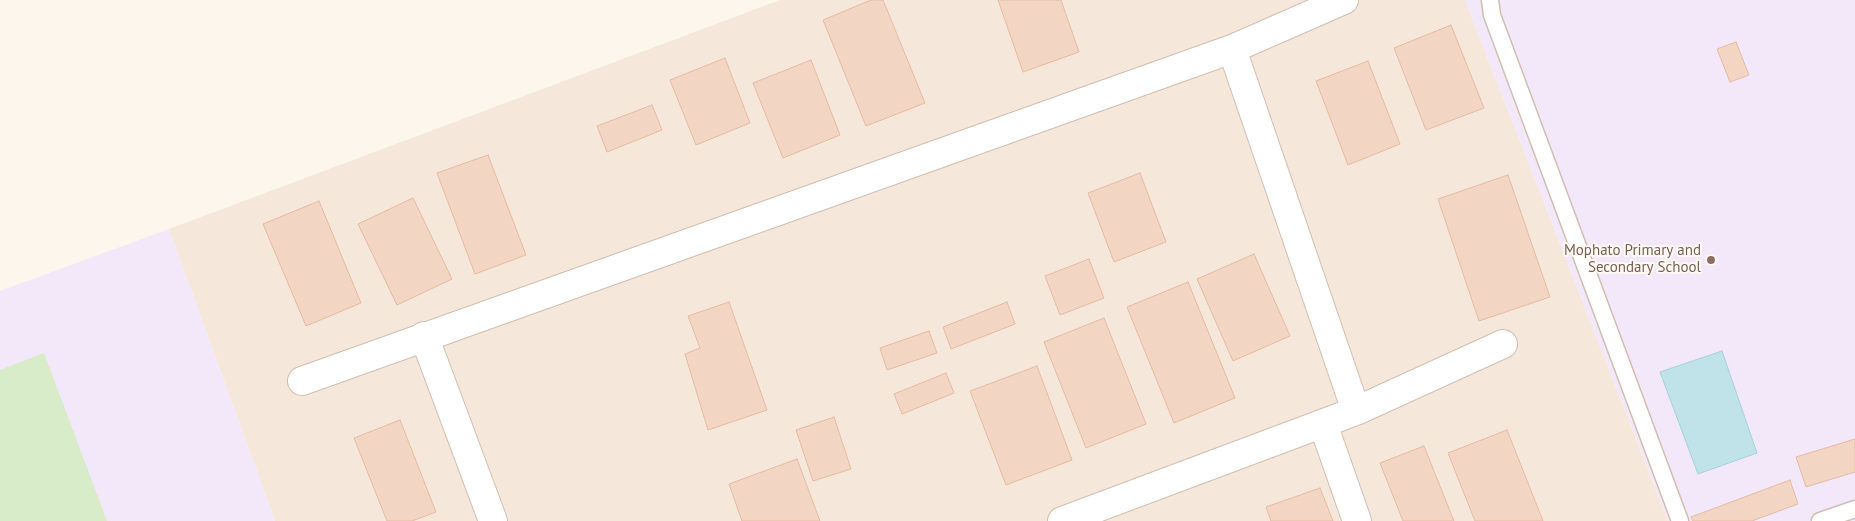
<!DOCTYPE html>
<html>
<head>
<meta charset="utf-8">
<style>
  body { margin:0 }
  canvas { display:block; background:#fdf6ec }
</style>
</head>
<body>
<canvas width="1855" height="521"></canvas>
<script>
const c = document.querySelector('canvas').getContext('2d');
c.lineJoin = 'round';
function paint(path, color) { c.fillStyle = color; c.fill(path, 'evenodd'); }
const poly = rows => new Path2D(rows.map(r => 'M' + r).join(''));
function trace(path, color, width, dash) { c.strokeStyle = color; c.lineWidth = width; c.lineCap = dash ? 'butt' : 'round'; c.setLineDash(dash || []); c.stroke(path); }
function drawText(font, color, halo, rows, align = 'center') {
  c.font = font + ' "PT Sans",sans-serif'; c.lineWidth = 4; c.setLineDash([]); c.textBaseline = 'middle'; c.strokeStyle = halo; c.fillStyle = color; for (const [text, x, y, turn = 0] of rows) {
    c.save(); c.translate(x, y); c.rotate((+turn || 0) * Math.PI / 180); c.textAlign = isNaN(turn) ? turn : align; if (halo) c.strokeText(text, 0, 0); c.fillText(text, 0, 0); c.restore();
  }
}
const residential = poly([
  [780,0,1465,0,1668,521,275,521,169,229]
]);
const education = poly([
  [1465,0,1855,0,1855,521,1668,521],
  [169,229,275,521,0,521,0,291]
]);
const green = poly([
  [44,353,107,521,0,521,0,370]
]);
const water = poly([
  [1722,351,1757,453,1698,474,1660,372,1722,351]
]);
const building = poly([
  [871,0,883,0,925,103,866,126,823,20,871,0],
  [998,0,1061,0,1079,52,1023,72,998,0],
  [1451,25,1484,108,1426,130,1394,48,1451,25],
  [1736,42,1749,75,1730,82,1717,49,1736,42],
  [725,58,750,123,696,145,670,80,725,58],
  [811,60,840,135,783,158,753,83,811,60],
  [1368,61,1400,144,1348,165,1316,81,1368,61],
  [652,105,662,130,607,152,597,126,652,105],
  [488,155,526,255,475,274,437,173,488,155],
  [1140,173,1166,242,1114,262,1088,193,1140,173],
  [1508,175,1550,297,1479,321,1438,199,1508,175],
  [413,198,452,279,397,305,358,224,413,198],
  [319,201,361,303,306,326,263,224,319,201],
  [1254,254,1290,336,1233,361,1197,279,1254,254],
  [1089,259,1104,298,1060,315,1045,276,1089,259],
  [1188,282,1235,398,1174,423,1127,307,1188,282],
  [729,302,767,410,708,430,685,354,700,348,688,316,729,302],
  [1007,302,1015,324,951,349,943,327,1007,302],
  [1104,318,1146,424,1086,448,1044,342,1104,318],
  [929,331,937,353,887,370,880,348,929,331],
  [1037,366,1072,460,1006,485,970,391,1037,366],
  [946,373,954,393,902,414,894,394,946,373],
  [834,417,851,469,813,481,796,430,834,417],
  [400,420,436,512,412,521,387,521,354,438,400,420],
  [1507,430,1543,521,1475,521,1448,453,1507,430],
  [1855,439,1855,472,1806,487,1796,457,1855,439],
  [1424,446,1454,521,1403,521,1380,463,1424,446],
  [797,459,820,521,742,521,729,484,797,459],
  [1790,480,1798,504,1752,521,1693,521,1691,517,1790,480],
  [1320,488,1333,521,1271,521,1266,507,1320,488]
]);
const service = poly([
  [1490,0,1492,15,1680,521],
  [1820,521,1855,509]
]);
const minor = poly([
  [1232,49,1356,411],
  [424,336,493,521],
  [302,381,1232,49,1344,0],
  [1323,424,1357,521],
  [1062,521,1356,411,1503,344]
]);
const markers = [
  [1711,260,5,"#8d6e63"]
];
const educationNames = [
  ["Mophato Primary and",1701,251],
  ["Secondary School",1701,268]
];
paint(residential, '#f5e8da');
paint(education, '#f3e8fa');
paint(green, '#d8ecc9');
paint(water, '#bfe3e8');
trace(water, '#a5d3da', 1);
paint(building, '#f3d5c3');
trace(building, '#e6bba3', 1);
trace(service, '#d1beb0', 19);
trace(minor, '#d1beb0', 30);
trace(service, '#fff', 16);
trace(minor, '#fff', 28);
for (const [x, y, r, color] of markers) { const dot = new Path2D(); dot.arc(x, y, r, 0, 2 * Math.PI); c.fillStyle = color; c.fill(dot); trace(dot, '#fffaf3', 2); }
drawText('15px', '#785e54', '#fffaf3', educationNames, 'right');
</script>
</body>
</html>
